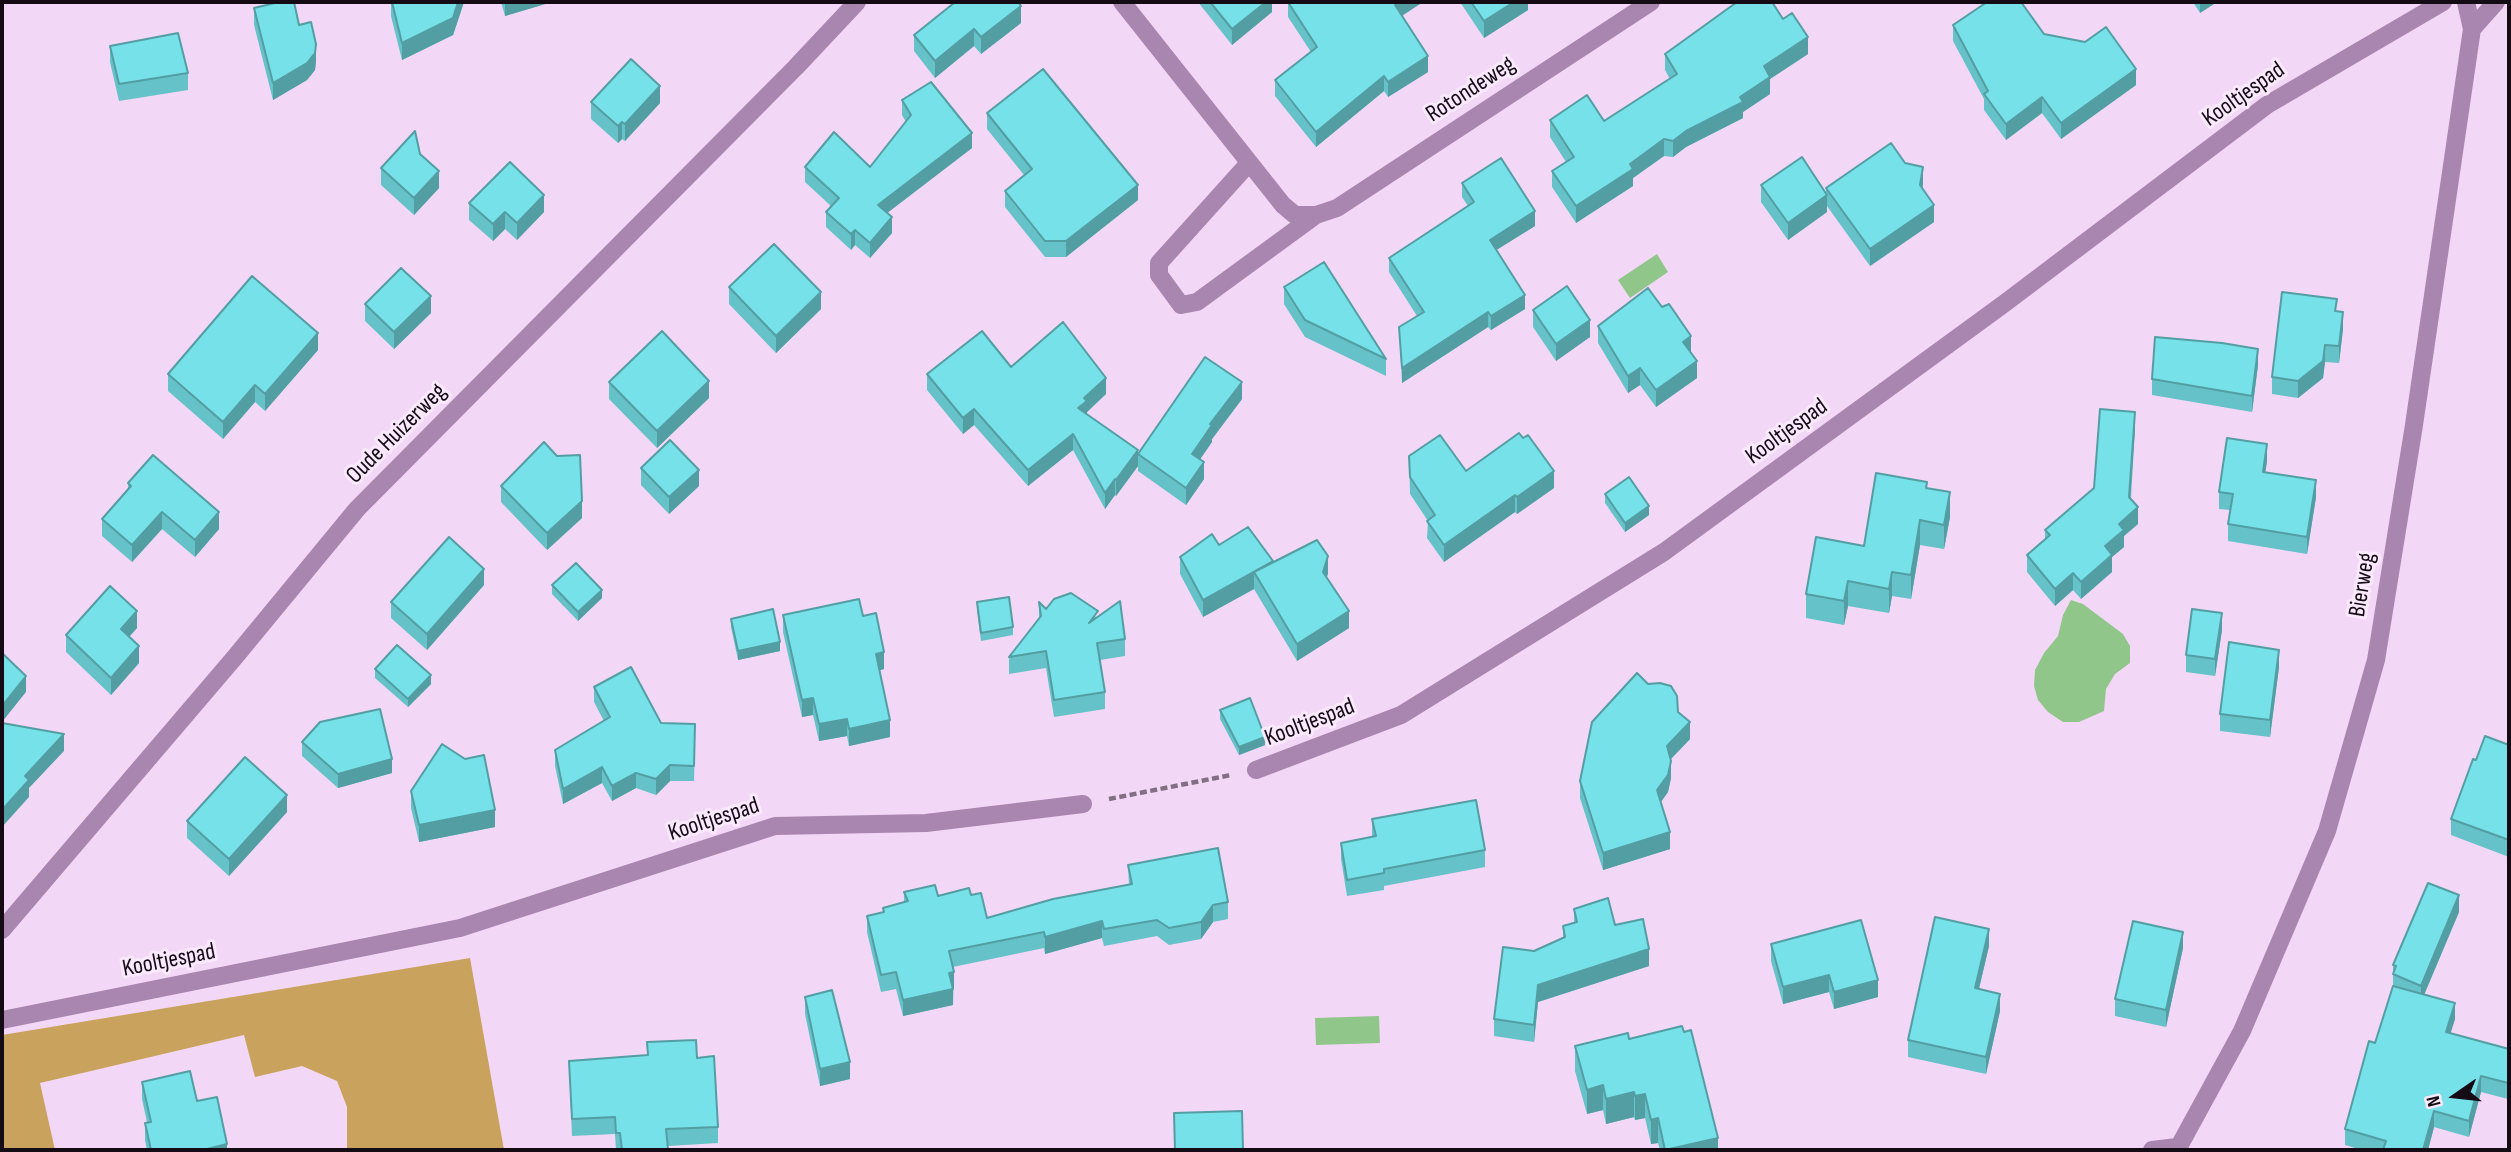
<!DOCTYPE html>
<html>
<head>
<meta charset="utf-8">
<style>
  body { margin:0 }
  #map { position:relative; width:2511px; height:1152px; overflow:hidden; background:#f3d7f7; font-family:"Sofia Sans Condensed",sans-serif }
  canvas { display:block }
  .frame { position:absolute; inset:0; border:4px solid #140b15; pointer-events:none }
  .north { position:absolute; left:2420px; top:1061px; width:70px; height:70px; -webkit-text-stroke:5px #fae9fc; paint-order:stroke; rotate:256deg; font-size:19px; font-weight:700; line-height:28px; text-align:center; color:#140b15 }
  .north::after { content:''; display:block; margin:auto; width:24px; height:32px; background:#140b15; clip-path:polygon(50% 0,100% 100%,50% 72%,0 100%) }
</style>
</head>
<body>
<div id="map">
<canvas width="2511" height="1152"></canvas>
<div class="frame"></div>
<div class="north">N</div>
</div>
<script>
const c = document.querySelector('canvas').getContext('2d');
c.lineJoin = 'round';
function paint(path, color) { c.fillStyle = color; c.fill(path, 'evenodd'); }
const poly = rows => new Path2D(rows.map(r => 'M' + r).join(''));
function trace(path, color, width, dash) { c.strokeStyle = color; c.lineWidth = width; c.lineCap = dash ? 'butt' : 'round'; c.setLineDash(dash || []); c.stroke(path); }
function drawText(font, color, halo, rows, align = 'center') {
  c.font = font + ' "Sofia Sans Condensed",sans-serif'; c.lineWidth = 6; c.setLineDash([]); c.textBaseline = 'middle'; c.strokeStyle = halo; c.fillStyle = color; for (const [text, x, y, turn = 0] of rows) {
    c.save(); c.translate(x, y); c.rotate((+turn || 0) * Math.PI / 180); c.textAlign = isNaN(turn) ? turn : align; if (halo) c.strokeText(text, 0, 0); c.fillText(text, 0, 0); c.restore();
  }
}
const forest = poly([
  [470,958,504,1150,347,1150,347,1107,337,1081,302,1066,255,1077,244,1035,40,1083,55,1150,3,1150,2,1035]
]);
const water = poly([
  [1657,254,1668,272,1630,298,1618,280],
  [2071,600,2083,604,2123,634,2130,646,2130,663,2115,674,2106,689,2104,711,2079,722,2063,722,2048,712,2038,700,2034,686,2035,670,2044,653,2058,636,2063,615],
  [1379,1016,1380,1043,1316,1045,1315,1018]
]);
const path = poly([
  [1109,799,1231,775]
]);
const minor = poly([
  [1122,2,1283,205,1295,215,1316,215,1337,208,1651,2],
  [2466,2,2472,29],
  [1249,163,1159,263,1159,275,1181,305,1197,302,1316,215],
  [1256,770,1401,715,1664,552,2005,303,2267,105,2443,2],
  [2,930,235,657,357,509,796,67,857,2],
  [2,1020,460,928,775,826,926,823,1083,804],
  [2152,1150,2177,1147],
  [2177,1150,2242,1031,2327,831,2376,660,2414,425,2472,29,2496,2]
]);
const wall = poly([
  [391,2,464,2,453,35,402,60,391,16],
  [501,2,552,2,505,16],
  [952,2,1018,2,1021,23,981,54,974,46,935,78,914,51,914,35,952,4],
  [1198,2,1272,2,1272,12,1232,45],
  [1288,2,1423,2,1402,16,1428,72,1388,97,1384,91,1316,147,1275,96,1275,80,1311,52,1288,17],
  [1460,2,1528,2,1528,10,1484,38],
  [2193,2,2217,2,2200,13],
  [254,8,299,25,316,61,315,70,307,80,273,100,254,25],
  [1783,19,1808,54,1770,79,1770,94,1743,112,1743,118,1686,147,1673,157,1664,156,1633,178,1633,186,1576,223,1552,187,1552,171,1566,162,1550,137,1550,120,1604,121,1670,79,1665,70,1665,54],
  [1953,25,2044,34,2136,85,2061,139,2042,113,2006,140,1984,110,1984,99,1953,41],
  [110,46,188,73,188,90,119,101,110,62],
  [902,100,972,148,887,213,892,233,870,258,855,245,851,250,826,227,826,212,831,206,805,182,805,167,870,167,906,122,902,115],
  [591,102,660,103,625,141,622,139,618,143,591,119],
  [987,113,1138,200,1066,257,1045,257,1005,207,1005,191,1024,175,987,129],
  [420,154,439,188,414,215,381,185,381,168],
  [1905,163,1923,184,1922,188,1934,222,1870,266,1827,206,1827,212,1788,240,1761,202,1761,185,1826,193,1826,188],
  [1462,183,1535,226,1496,250,1525,309,1491,330,1488,327,1402,383,1399,327,1417,316,1389,272,1389,258,1468,206,1462,197],
  [469,203,544,212,517,240,505,229,493,241,469,220],
  [729,287,821,309,776,353,729,304],
  [1284,287,1386,359,1386,376,1305,337,1284,304],
  [365,304,431,313,394,349,365,321],
  [1533,310,1590,337,1556,361,1533,327],
  [2337,311,2343,329,2339,363,2325,362,2323,378,2298,398,2272,394,2272,377],
  [1598,326,1691,353,1697,378,1656,407,1640,385,1628,393,1598,343],
  [318,350,265,411,255,402,223,439,168,391,168,374],
  [2258,365,2252,412,2152,395,2152,379],
  [1011,367,1106,394,1087,412,1087,414,1138,454,1242,399,1212,439,1212,442,1200,459,1204,479,1186,505,1138,471,1138,466,1116,496,1115,495,1105,509,1073,450,1028,486,974,425,963,434,927,390,927,374],
  [609,382,709,398,657,448,609,399],
  [2135,429,2131,498,2138,524,2124,536,2124,547,2112,557,2112,572,2081,599,2073,590,2055,606,2027,572,2027,555,2045,539,2045,530,2094,488],
  [1409,456,1466,471,1554,488,1517,514,1515,512,1444,562,1427,538,1428,521,1410,494],
  [2267,461,2265,472,2316,497,2307,554,2228,541,2228,524,2231,510,2219,509,2219,492],
  [641,468,699,486,669,514,641,485],
  [128,483,219,529,195,557,162,529,132,562,102,536,102,519,128,490],
  [501,486,582,518,547,550,501,502],
  [1927,488,1950,517,1944,549,1920,545,1911,599,1892,596,1889,613,1848,606,1844,625,1806,618,1806,594,1864,546],
  [1605,494,1649,515,1625,532,1605,503],
  [1219,545,1273,562,1328,573,1327,577,1349,628,1297,661,1254,589,1203,617,1180,574,1180,557],
  [484,585,427,650,391,618,391,602],
  [552,585,602,598,578,621,552,594],
  [977,602,1013,627,1013,635,981,641,977,611],
  [1039,602,1046,609,1098,617,1125,639,1125,656,1100,660,1105,692,1105,709,1054,717,1046,668,1009,674,1009,657,1039,618],
  [783,615,863,616,884,669,880,670,890,737,849,746,847,736,819,741,813,715,802,717,783,632],
  [731,619,780,651,738,660,731,627],
  [137,628,129,637,139,663,111,695,66,652,66,635],
  [2222,630,2215,676,2186,672,2186,655],
  [2279,667,2270,737,2220,731,2220,714],
  [375,669,431,684,408,707,375,678],
  [594,687,661,723,695,740,694,781,670,781,656,795,636,788,612,801,602,783,563,804,555,766,555,750,604,721,594,702],
  [1220,710,1265,745,1239,755,1220,719],
  [1678,712,1690,739,1670,760,1671,778,1668,792,1661,802,1670,849,1603,870,1580,798,1580,781],
  [302,742,392,773,338,788,302,756],
  [2509,745,2509,857,2451,835,2451,819,2476,760],
  [465,759,495,827,419,842,411,808,411,791],
  [287,812,229,876,187,838,187,821],
  [1372,819,1485,850,1485,867,1384,886,1384,890,1347,896,1341,859,1341,843,1372,836],
  [1128,865,1228,902,1228,919,1213,922,1201,939,1169,945,1157,936,1104,946,1102,938,1045,954,1044,948,953,967,954,972,953,1005,903,1016,896,989,881,992,867,932,867,916,883,913,883,908,904,902,904,892,938,896,971,895,987,918,1129,885],
  [1574,909,1615,925,1649,966,1538,1002,1534,1042,1494,1036,1494,1019,1534,951,1563,938,1563,926,1574,923],
  [2459,912,2424,995,2455,1019,2450,1033,2509,1049,2509,1094,2508,1099,2481,1092,2469,1137,2434,1127,2428,1150,2362,1150,2345,1145,2345,1129,2375,1043,2393,986,2393,965],
  [1771,944,1878,997,1834,1009,1829,992,1783,1004,1771,961],
  [1989,946,1979,989,2000,1011,1986,1074,1908,1057,1908,1040],
  [2183,948,2166,1027,2115,1016,2115,999],
  [805,997,850,1079,820,1086,805,1014],
  [1629,1039,1718,1150,1660,1150,1658,1143,1651,1144,1645,1118,1635,1120,1634,1117,1606,1124,1603,1110,1587,1114,1575,1071,1575,1046],
  [697,1058,718,1127,718,1143,668,1146,668,1150,616,1150,615,1134,572,1136,569,1061],
  [142,1082,197,1101,227,1150,147,1150,145,1140,145,1123,147,1122,142,1099]
]);
const shadedWall = poly([
  [458,2,464,2,453,35,402,60,402,43],
  [505,2,552,2,505,16],
  [1266,2,1272,2,1272,12,1232,45,1232,29],
  [1399,2,1423,2,1395,20,1395,5],
  [1514,2,1528,2,1528,10,1484,38,1484,21],
  [2204,2,2217,2,2200,13,2200,4],
  [1021,6,1021,23,981,54,981,37],
  [974,29,974,46,935,78,935,61],
  [1808,37,1808,54,1770,79,1770,94,1743,112,1743,118,1686,147,1673,157,1673,141,1686,131,1740,97,1764,66],
  [316,44,316,61,315,70,307,80,273,100,273,83],
  [1428,56,1428,72,1388,97,1388,82],
  [2136,69,2136,85,2061,139,2061,123],
  [1384,76,1384,91,1316,147,1316,132],
  [660,86,660,103,625,141,625,124],
  [2042,97,2042,113,2006,140,2006,124],
  [622,122,622,139,618,143,618,126],
  [972,133,972,148,878,220,878,205],
  [1664,139,1664,156,1633,178,1633,186,1576,223,1576,206],
  [1923,167,1923,184,1920,202,1920,185],
  [439,171,439,188,414,215,414,198],
  [1138,185,1138,200,1066,257,1066,241],
  [544,195,544,212,517,240,517,223],
  [1827,195,1827,212,1788,240,1788,223],
  [1934,205,1934,222,1870,266,1870,249],
  [1535,211,1535,226,1490,254,1490,240],
  [505,212,505,229,493,241,493,224],
  [892,217,892,233,870,258,870,243],
  [855,230,855,245,851,250,851,234],
  [821,292,821,309,776,353,776,336],
  [1525,295,1525,309,1491,330,1491,316],
  [431,296,431,313,394,349,394,332],
  [1488,312,1488,327,1402,383,1402,368],
  [2343,312,2343,329,2339,363,2339,346],
  [1590,320,1590,337,1556,361,1556,344],
  [318,333,318,350,265,411,265,394],
  [1691,336,1691,353,1683,342],
  [2325,345,2325,362,2323,378,2298,398,2298,381],
  [2258,349,2258,365,2252,412,2252,396],
  [1697,361,1697,378,1656,407,1656,390],
  [1640,368,1640,385,1628,393,1628,376],
  [1106,378,1106,394,1087,412,1087,417,1078,408,1084,398],
  [709,381,709,398,657,448,657,431],
  [1242,382,1242,399,1212,439,1212,442,1192,471,1192,454,1210,424],
  [255,385,255,402,223,439,223,422],
  [974,409,974,425,963,434,963,418],
  [2135,412,2135,429,2129,514,2129,497],
  [1073,434,1073,450,1028,486,1028,470],
  [2267,444,2267,461,2263,489,2263,472],
  [1138,450,1138,466,1116,496,1116,480],
  [1204,462,1204,479,1186,505,1186,488],
  [699,470,699,486,669,514,669,497],
  [1554,471,1554,488,1517,514,1517,497],
  [1115,479,1115,495,1105,509,1105,493],
  [2316,480,2316,497,2307,554,2307,537],
  [1950,492,1950,517,1944,549,1944,525],
  [1515,495,1515,512,1444,562,1444,545],
  [582,501,582,518,547,550,547,533],
  [1649,506,1649,515,1625,532,1625,523],
  [2138,507,2138,524,2124,536,2124,547,2112,557,2112,572,2081,599,2081,582,2119,524],
  [162,512,162,529,132,562,132,545],
  [219,512,219,529,195,557,195,540],
  [1920,520,1920,545,1911,599,1911,575],
  [1328,556,1328,573,1323,589,1323,572],
  [1273,561,1273,578,1254,572,1254,589,1203,617,1203,600],
  [484,569,484,585,427,650,427,634],
  [1892,572,1892,596,1889,613,1889,589],
  [2073,573,2073,590,2055,606,2055,589],
  [1848,581,1848,606,1844,625,1844,601],
  [602,590,602,598,578,621,578,612],
  [137,611,137,628,121,646,121,629],
  [1349,611,1349,628,1297,661,1297,644],
  [2222,613,2222,630,2215,676,2215,659],
  [780,642,780,651,738,660,738,651],
  [139,646,139,663,111,695,111,678],
  [2279,650,2279,667,2270,737,2270,720],
  [884,652,884,669,876,671,876,654],
  [431,675,431,684,408,707,408,699],
  [26,676,26,692,2,722,2,706],
  [813,698,813,715,802,717,802,700],
  [847,719,847,736,819,741,819,724],
  [890,720,890,737,849,746,849,729],
  [1690,722,1690,739,1667,763,1667,746],
  [64,734,64,751,29,788,29,797,2,827,2,810,25,776],
  [1265,737,1265,745,1239,755,1239,747],
  [392,759,392,773,338,788,338,774],
  [1671,761,1671,778,1668,792,1657,807,1657,790],
  [670,765,670,781,656,795,656,779],
  [602,767,602,783,563,804,563,789],
  [636,773,636,788,612,801,612,786],
  [287,795,287,812,229,876,229,859],
  [495,810,495,827,419,842,419,825],
  [1670,832,1670,849,1603,870,1603,853],
  [2459,895,2459,912,2421,1002,2421,986],
  [1213,905,1213,922,1201,939,1201,922],
  [1102,921,1102,938,1045,954,1045,937],
  [1989,929,1989,946,1975,1005,1975,988],
  [2183,932,2183,948,2166,1027,2166,1010],
  [1649,949,1649,966,1538,1002,1534,1042,1534,1025,1538,985],
  [954,972,954,988,950,989,953,989,953,1005,903,1016,903,1000,949,973],
  [1829,975,1829,992,1783,1004,1783,987],
  [1878,980,1878,997,1834,1009,1834,992],
  [2000,994,2000,1011,1986,1074,1986,1057],
  [2455,1003,2455,1019,2446,1048,2446,1032],
  [850,1062,850,1079,820,1086,820,1069],
  [2481,1076,2481,1092,2469,1137,2469,1121],
  [2509,1078,2509,1094,2508,1099,2508,1083],
  [1603,1085,1603,1110,1587,1114,1587,1090],
  [1634,1092,1634,1117,1606,1124,1606,1099],
  [1645,1094,1645,1118,1635,1120,1635,1096],
  [2434,1111,2434,1127,2428,1150,2423,1150],
  [1658,1118,1658,1143,1651,1144,1651,1120],
  [1718,1138,1718,1150,1665,1150],
  [227,1144,227,1150,207,1150,207,1149]
]);
const building = poly([
  [279,2,294,2,299,25,311,22,316,44,315,53,307,63,273,83,254,8,279,2],
  [392,2,458,2,453,18,402,43,392,2],
  [953,2,1018,2,1021,6,981,37,974,29,935,61,914,35,954,3,953,2],
  [1210,2,1266,2,1232,29,1210,2],
  [1288,2,1399,2,1395,5,1428,56,1388,82,1384,76,1316,132,1275,80,1317,47,1288,2],
  [1471,2,1514,2,1484,21,1471,2],
  [1737,2,1772,2,1783,19,1792,13,1808,37,1764,66,1770,77,1740,97,1743,102,1686,131,1673,141,1664,139,1630,164,1633,169,1576,206,1552,171,1574,157,1550,120,1587,95,1604,121,1677,74,1665,54,1737,2],
  [1987,2,2021,2,2044,34,2085,42,2106,27,2136,69,2061,123,2042,97,2006,124,1984,94,1988,91,1953,25,1987,2],
  [178,33,188,73,119,84,110,46,178,33],
  [631,59,660,86,625,124,622,122,618,126,591,102,631,59],
  [1043,69,1138,185,1066,241,1045,241,1005,191,1032,169,987,113,1043,69],
  [931,82,972,133,878,205,892,217,870,243,855,230,851,234,826,212,839,198,805,167,834,132,870,167,911,115,902,100,931,82],
  [415,131,420,154,439,171,414,198,381,168,415,131],
  [1891,143,1905,163,1923,167,1920,185,1934,205,1870,249,1826,188,1891,143],
  [1802,157,1827,195,1788,223,1761,185,1802,157],
  [1501,158,1535,211,1490,240,1525,295,1491,316,1488,312,1402,368,1399,327,1424,312,1389,258,1474,202,1462,183,1501,158],
  [510,162,544,195,517,223,505,212,493,224,469,203,510,162],
  [774,244,821,292,776,336,729,287,774,244],
  [1324,262,1386,359,1305,320,1284,287,1324,262],
  [401,268,431,296,394,332,365,304,401,268],
  [252,276,318,333,265,394,255,385,223,422,168,374,252,276],
  [1567,286,1590,320,1556,344,1533,310,1567,286],
  [1648,288,1662,307,1669,304,1691,336,1683,342,1697,361,1656,390,1640,368,1628,376,1598,326,1648,288],
  [2282,292,2337,299,2335,311,2343,312,2339,346,2325,345,2323,361,2298,381,2272,377,2282,292],
  [1063,322,1106,378,1084,398,1087,401,1078,408,1138,450,1116,480,1115,479,1105,493,1073,434,1028,470,974,409,963,418,927,374,982,331,1011,367,1063,322],
  [662,331,709,381,657,431,609,382,662,331],
  [2155,337,2222,343,2258,349,2252,396,2152,379,2155,337],
  [1205,357,1242,382,1210,424,1212,425,1192,454,1204,462,1186,488,1138,454,1205,357],
  [2100,409,2135,412,2129,497,2138,507,2119,524,2124,530,2105,546,2112,555,2081,582,2073,573,2055,589,2027,555,2050,535,2045,530,2094,488,2100,409],
  [1519,433,1523,438,1528,435,1554,471,1517,497,1515,495,1444,545,1427,521,1435,515,1410,477,1409,456,1440,435,1466,471,1519,433],
  [2227,438,2267,444,2263,472,2316,480,2307,537,2228,524,2233,494,2219,492,2227,438],
  [670,440,699,470,669,497,641,468,670,440],
  [544,442,557,456,580,455,582,501,547,533,501,486,544,442],
  [153,455,219,512,195,540,162,512,132,545,102,519,131,486,128,483,153,455],
  [1876,473,1927,482,1926,488,1950,492,1944,525,1920,520,1911,575,1892,572,1889,589,1848,581,1844,601,1806,594,1816,537,1864,546,1876,473],
  [1629,477,1649,506,1625,523,1605,494,1629,477],
  [1248,527,1273,561,1203,600,1180,557,1212,534,1219,545,1248,527],
  [449,537,484,569,427,634,391,602,449,537],
  [1317,540,1328,556,1323,572,1349,611,1297,644,1254,572,1317,540],
  [576,563,602,590,578,612,552,585,576,563],
  [110,586,137,611,121,629,139,646,111,678,66,635,110,586],
  [1071,593,1098,611,1089,623,1120,601,1125,639,1097,643,1105,692,1054,700,1046,651,1009,657,1041,616,1039,602,1046,609,1054,599,1071,593],
  [1009,597,1013,627,981,633,977,602,1009,597],
  [859,599,863,616,876,613,884,652,876,654,890,720,849,729,847,719,819,724,813,698,802,700,783,615,859,599],
  [773,609,780,642,738,651,731,619,773,609],
  [2192,609,2222,613,2215,659,2186,655,2192,609],
  [2229,642,2279,650,2270,720,2220,714,2229,642],
  [397,645,431,675,408,699,375,669,397,645],
  [2,653,26,676,2,706,2,653],
  [631,667,661,723,695,724,694,766,670,765,656,779,636,773,612,786,602,767,563,789,555,750,610,717,594,687,631,667],
  [1637,673,1648,684,1660,683,1671,686,1677,696,1678,712,1690,722,1667,746,1671,761,1668,775,1657,790,1670,832,1603,853,1580,781,1592,722,1637,673],
  [1250,698,1265,737,1239,747,1220,710,1250,698],
  [380,709,392,759,338,774,302,742,320,722,380,709],
  [2,723,64,734,25,776,29,780,2,810,2,723],
  [2485,736,2509,745,2509,840,2451,819,2473,759,2476,760,2485,736],
  [442,744,465,759,484,755,495,810,419,825,411,791,442,744],
  [245,757,287,795,229,859,187,821,245,757],
  [1476,800,1485,850,1384,869,1384,873,1347,880,1341,843,1376,836,1372,819,1476,800],
  [1218,848,1228,902,1213,905,1201,922,1169,928,1157,920,1104,929,1102,921,1045,937,1044,932,949,951,954,972,949,973,953,989,903,1000,896,972,881,975,867,916,884,912,883,908,908,901,904,892,935,885,938,896,969,888,971,895,981,893,987,918,1053,899,1132,884,1128,865,1218,848],
  [2428,883,2459,895,2421,986,2393,974,2396,966,2393,965,2428,883],
  [1608,898,1615,925,1643,919,1649,949,1538,985,1534,1025,1494,1019,1503,947,1534,951,1565,937,1563,926,1577,922,1574,909,1608,898],
  [1935,917,1989,929,1975,988,2000,994,1986,1057,1908,1040,1935,917],
  [1861,920,1878,980,1834,992,1829,975,1783,987,1771,944,1861,920],
  [2133,921,2183,932,2166,1010,2115,999,2133,921],
  [2393,986,2455,1003,2446,1032,2509,1049,2509,1078,2508,1083,2481,1076,2469,1121,2434,1111,2423,1150,2383,1150,2386,1141,2345,1129,2369,1041,2375,1043,2393,986],
  [832,990,850,1062,820,1069,805,997,832,990],
  [1682,1026,1684,1032,1691,1030,1718,1138,1665,1150,1658,1118,1651,1120,1645,1094,1635,1096,1634,1092,1606,1099,1603,1085,1587,1090,1575,1046,1628,1033,1629,1039,1682,1026],
  [696,1040,697,1058,714,1056,718,1127,666,1129,668,1149,657,1150,622,1150,620,1133,616,1133,615,1117,572,1119,569,1061,648,1055,647,1042,696,1040],
  [190,1071,197,1101,217,1097,227,1144,207,1149,207,1150,151,1150,145,1123,151,1122,142,1082,190,1071],
  [1242,1111,1243,1150,1175,1150,1174,1113,1242,1111]
]);
const streetNames = [
  ["Rotondeweg",1471,90,-33],
  ["Kooltjespad",2244,95,-35],
  ["Kooltjespad",1787,432,-36],
  ["Oude Huizerweg",397,434,-45],
  ["Bierweg",2363,585,-81],
  ["Kooltjespad",1310,723,-21],
  ["Kooltjespad",714,820,-18],
  ["Kooltjespad",169,961,-11]
];
paint(forest, '#c9a35d');
paint(water, '#91c68b');
trace(path, '#826f84', 4.5, [7, 3.5]);
trace(minor, '#a986af', 18);
paint(wall, '#65c2c8');
paint(shadedWall, '#539ea3');
paint(building, '#76e1e9');
trace(building, '#539ea3', 2);
drawText('24px', '#140b15', '#fae9fc', streetNames);
</script>
</body>
</html>
